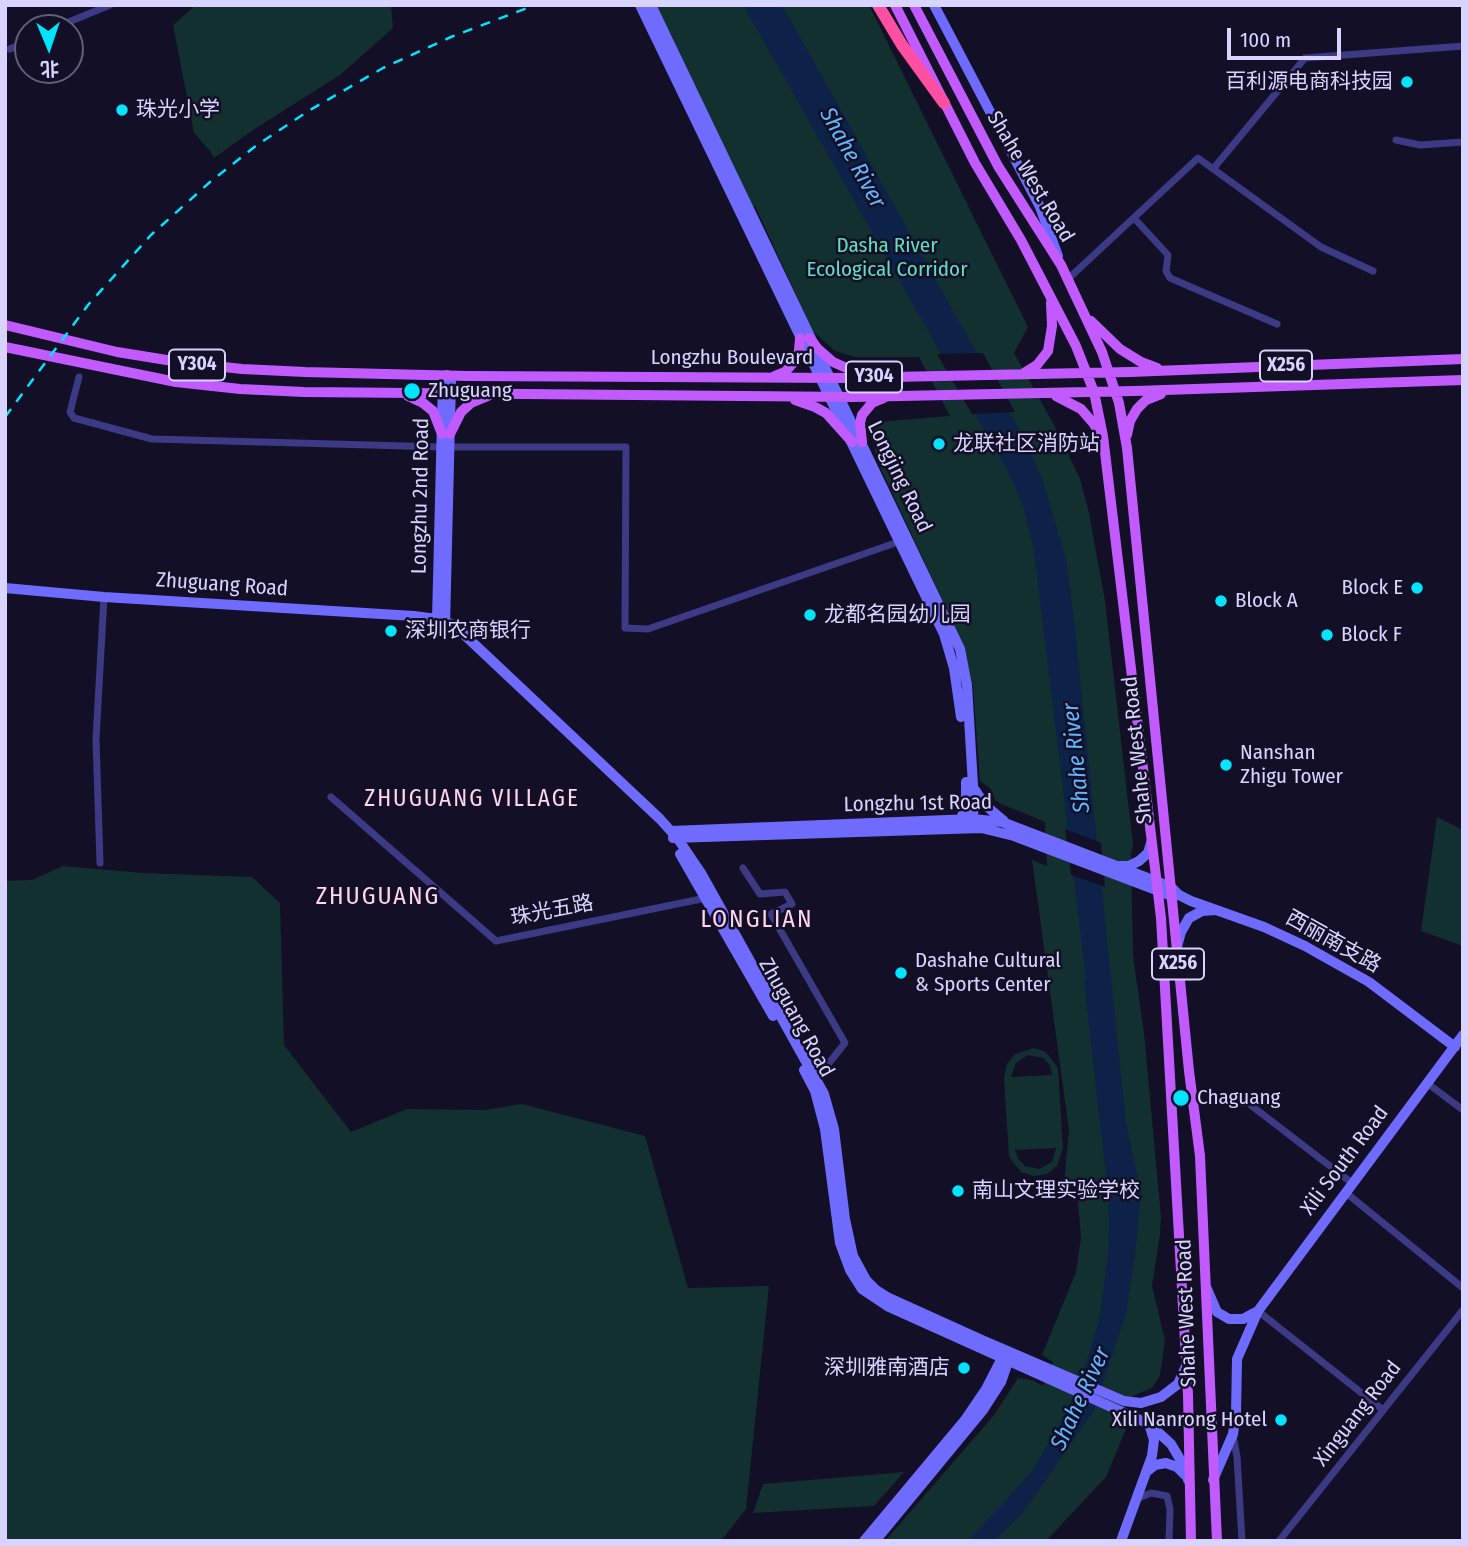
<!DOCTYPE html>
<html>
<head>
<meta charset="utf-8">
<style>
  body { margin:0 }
  #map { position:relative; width:1468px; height:1546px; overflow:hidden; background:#130f26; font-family:"Fira Sans Condensed","Noto Sans SC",sans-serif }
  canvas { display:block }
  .frame { position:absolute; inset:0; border:7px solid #d9d4ff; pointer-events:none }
  .north { position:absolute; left:14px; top:14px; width:70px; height:70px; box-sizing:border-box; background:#130f26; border:2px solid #625e7d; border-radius:50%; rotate:178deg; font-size:19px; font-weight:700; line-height:28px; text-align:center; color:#d9d4ff }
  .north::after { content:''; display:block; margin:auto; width:24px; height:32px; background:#00e5ff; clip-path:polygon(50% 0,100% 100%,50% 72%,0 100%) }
  .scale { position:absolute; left:1227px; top:28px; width:114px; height:32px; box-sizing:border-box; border:4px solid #d9d4ff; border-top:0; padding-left:9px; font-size:21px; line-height:24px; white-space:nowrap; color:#d9d4ff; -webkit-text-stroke:5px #130f26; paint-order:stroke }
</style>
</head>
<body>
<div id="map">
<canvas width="1468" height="1546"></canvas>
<div class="frame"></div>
<div class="north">北</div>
<div class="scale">100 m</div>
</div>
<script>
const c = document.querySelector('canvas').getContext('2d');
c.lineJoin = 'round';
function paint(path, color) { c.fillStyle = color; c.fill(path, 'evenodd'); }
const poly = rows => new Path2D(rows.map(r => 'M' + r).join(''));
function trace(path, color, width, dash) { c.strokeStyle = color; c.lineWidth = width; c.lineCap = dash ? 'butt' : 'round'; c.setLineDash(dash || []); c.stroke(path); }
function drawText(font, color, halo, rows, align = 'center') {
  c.font = font + ' "Fira Sans Condensed","Noto Sans SC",sans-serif'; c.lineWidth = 5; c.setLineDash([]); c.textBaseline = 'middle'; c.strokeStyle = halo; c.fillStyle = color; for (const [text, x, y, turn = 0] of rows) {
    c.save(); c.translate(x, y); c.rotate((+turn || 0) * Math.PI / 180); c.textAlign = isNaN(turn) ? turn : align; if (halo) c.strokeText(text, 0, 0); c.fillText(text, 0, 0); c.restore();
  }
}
const green = poly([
  [196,5,391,5,393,28,340,75,253,130,214,158,210,151,194,133,173,25],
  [654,5,869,5,1028,327,1014,353,1058,432,1080,479,1089,513,1105,601,1133,845,1131,854,1133,956,1144,1033,1161,1217,1160,1234,1152,1286,1165,1340,1160,1375,1152,1388,1126,1399,1121,1420,1128,1424,1106,1477,1046,1541,885,1541,994,1415,1018,1378,1032,1380,1043,1386,1053,1362,1042,1355,1076,1272,1081,1238,1077,1189,1064,1183,1069,1130,1032,860,1047,866,1045,822,999,803,995,800,991,789,980,781,973,686,963,644,880,467,875,451,873,430,877,422,950,416,919,357,855,357,835,351,813,331,755,206,750,206],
  [1437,817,1463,830,1463,946,1421,931],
  [63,866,143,873,252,877,280,903,284,1045,351,1132,407,1109,485,1110,522,1104,645,1136,688,1288,769,1286,746,1509,721,1541,5,1541,5,881,32,880],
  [1034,1048,1046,1052,1058,1068,1063,1148,1057,1166,1047,1174,1034,1176,1021,1172,1009,1157,1004,1077,1007,1064,1015,1054],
  [1028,1055,1043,1058,1050,1065,1052,1075,1011,1077,1016,1063],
  [1056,1148,1052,1162,1039,1169,1025,1166,1018,1159,1015,1150],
  [904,1472,874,1506,753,1513,763,1484]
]);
const water = poly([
  [743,5,782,5,1022,434,1042,478,1066,559,1074,619,1126,1123,1141,1193,1136,1247,1126,1315,1093,1412,1023,1513,994,1541,968,1541,1032,1471,1067,1412,1087,1360,1099,1321,1108,1256,1109,1220,1107,1184,1084,982,1086,979,1034,551,1024,508,1007,470]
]);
const pier = poly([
  [983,353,1015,412,972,414,937,354],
  [1065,829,1101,843,1105,887,1071,875]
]);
const street = poly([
  [54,28,110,5],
  [10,49,28,41],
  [1396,140,1420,145,1463,142],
  [1213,169,1305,58,1463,46],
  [1134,218,1168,255,1166,271,1170,278,1277,324],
  [1068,279,1198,158,1321,247,1373,271],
  [79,377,70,412,74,418,152,439,442,447],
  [449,447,626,447,625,628,648,629,901,541],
  [331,797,496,941,706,898],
  [100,863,96,739,104,597],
  [743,868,760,894,785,892,792,904,771,914,845,1043,817,1078],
  [1427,1083,1463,1110],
  [1223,1102,1248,1103,1352,1183],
  [1345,1192,1463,1288],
  [1258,1311,1383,1410],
  [1233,1435,1237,1457,1242,1541],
  [1136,1499,1151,1493,1167,1496,1170,1509,1169,1541],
  [1279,1541,1463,1310]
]);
const secondary = poly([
  [640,5,944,634,954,668,961,717],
  [651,5,960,649,967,685,974,802,973,816,964,828],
  [934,5,1040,207,1058,256],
  [5,588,104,597,414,616,437,619,454,625,660,819,678,839,701,873,824,1094,834,1129,845,1219,853,1256,866,1280,876,1290,887,1297,982,1340,1124,1401,1141,1403,1161,1397,1178,1384,1186,1366],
  [437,619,443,381,447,375],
  [445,626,451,382,447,375],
  [975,790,985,805,1004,821],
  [960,820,966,807,966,782],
  [671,831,973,819,1002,822,1171,887,1179,895,1191,901,1264,927,1305,946,1369,982,1455,1047],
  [673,838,981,828,1014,836,1172,896,1179,895],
  [680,854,773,1016],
  [1120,866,1129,866,1139,861,1148,853,1151,843],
  [1177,947,1181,932,1189,918,1202,911,1216,910],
  [804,1070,815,1091,825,1129,840,1243,850,1270,862,1289,889,1307,1149,1424,1171,1444,1184,1466,1188,1480],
  [1207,1289,1217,1312,1229,1319,1243,1319,1258,1311],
  [1146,1472,1155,1465,1166,1463,1177,1467,1185,1475],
  [1213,1480,1233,1434,1236,1413,1237,1359,1258,1311,1463,1035],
  [864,1541,965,1420,986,1389,1002,1358,1008,1354],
  [875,1541,983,1410,1001,1382,1010,1356],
  [1121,1541,1152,1456,1154,1440,1149,1424]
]);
const primary = poly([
  [895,5,975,163,1021,240,1076,346,1094,392,1103,436,1161,918,1188,1395,1191,1541],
  [914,5,998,166,1061,265,1102,352,1119,403,1127,448,1189,1071,1200,1156,1217,1541],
  [1091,321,1120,349,1141,362,1157,368],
  [5,325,117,352,179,362,242,369,305,372,467,376,846,378,1130,372,1463,359],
  [809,338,818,349,833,362,860,374],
  [5,347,176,382,240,389,304,392,854,397,1135,391,1463,380],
  [1024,373,1037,365,1048,351,1052,326,1051,303],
  [775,376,785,372,795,361,799,351,800,338],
  [408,396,423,403,433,411,442,434],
  [1056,396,1081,409,1094,424,1100,435],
  [795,400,815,407,826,413,852,442],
  [450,434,461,412,471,403,488,396],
  [1127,435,1130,421,1137,409,1146,400,1161,394],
  [862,442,860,423,862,415,872,403,884,398]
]);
const highway = poly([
  [878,5,902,45,944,103]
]);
const rail = poly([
  [5,417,88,305,151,235,210,182,257,145,310,110,383,68,451,37,535,5]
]);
const markers = [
  [1407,82,7,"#00e5ff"],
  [122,110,7,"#00e5ff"],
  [412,391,9,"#00e5ff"],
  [939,444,7,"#00e5ff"],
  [1417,588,7,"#00e5ff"],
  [1221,601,7,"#00e5ff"],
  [810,615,7,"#00e5ff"],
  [391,631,7,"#00e5ff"],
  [1327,635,7,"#00e5ff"],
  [1226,765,7,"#00e5ff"],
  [901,973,7,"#00e5ff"],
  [1181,1098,9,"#00e5ff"],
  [958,1191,7,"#00e5ff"],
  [964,1368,7,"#00e5ff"],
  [1281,1420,7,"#00e5ff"]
];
const shields = [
  [197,365,56],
  [1286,366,52],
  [874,377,56],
  [1178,964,52]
];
const shieldNames = [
  ["Y304",197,365],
  ["X256",1286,366],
  ["Y304",874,377],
  ["X256",1178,964]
];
const poiNames = [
  ["百利源电商科技园",1393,82,"right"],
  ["珠光小学",136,110],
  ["Zhuguang",428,391],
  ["龙联社区消防站",953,444],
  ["Block E",1403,588,"right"],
  ["Block A",1235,601],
  ["龙都名园幼儿园",824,615],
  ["深圳农商银行",405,631],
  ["Block F",1341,635],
  ["Nanshan",1240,753],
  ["Zhigu Tower",1240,777],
  ["Dashahe Cultural",915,961],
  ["& Sports Center",915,985],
  ["Chaguang",1197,1098],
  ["南山文理实验学校",972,1191],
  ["深圳雅南酒店",950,1368,"right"],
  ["Xili Nanrong Hotel",1267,1420,"right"]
];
const streetNames = [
  ["Shahe West Road",1030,177,59],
  ["Longzhu Boulevard",732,358],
  ["Longjing Road",899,477,64],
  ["Longzhu 2nd Road",421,496,-89],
  ["Zhuguang Road",222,585,4],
  ["Shahe West Road",1138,750,-96],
  ["Longzhu 1st Road",918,804,-1],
  ["珠光五路",552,911,-11],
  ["西丽南支路",1333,942,29],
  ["Zhuguang Road",796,1018,61],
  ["Xili South Road",1345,1161,-53],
  ["Shahe West Road",1187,1313,-92],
  ["Xinguang Road",1358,1414,-52]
];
const parkNames = [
  ["Dasha River",887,246],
  ["Ecological Corridor",887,270]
];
const waterNames = [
  ["Shahe River",852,158,61],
  ["Shahe River",1077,758,-96],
  ["Shahe River",1081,1399,-65]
];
const neighbourhoodNames = [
  ["ZHUGUANG VILLAGE",472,800]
];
const quarterNames = [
  ["ZHUGUANG",378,897],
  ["LONGLIAN",757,920]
];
paint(green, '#12302f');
paint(water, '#0c2248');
paint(pier, '#130f26');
trace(street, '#3d3a85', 7);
trace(secondary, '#6f6bff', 10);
trace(primary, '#c25bff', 10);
trace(highway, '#ff4fa3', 12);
trace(rail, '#00e5ff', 2.5, [10, 9]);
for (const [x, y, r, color] of markers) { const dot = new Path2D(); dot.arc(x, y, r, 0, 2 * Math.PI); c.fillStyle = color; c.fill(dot); trace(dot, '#130f26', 2.5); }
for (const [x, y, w] of shields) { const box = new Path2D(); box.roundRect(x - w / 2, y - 15.5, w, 31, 5); c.fillStyle = '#130f26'; c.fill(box); trace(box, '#d9d4ff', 2); }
drawText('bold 19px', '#d9d4ff', null, shieldNames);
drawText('21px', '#d9d4ff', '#130f26', poiNames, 'left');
drawText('21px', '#d9d4ff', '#130f26', streetNames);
drawText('21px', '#5fe0c0', '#130f26', parkNames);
drawText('italic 23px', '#62b6ff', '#130f26', waterNames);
c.letterSpacing = '2px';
drawText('23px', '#ffd6f0', '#130f26', neighbourhoodNames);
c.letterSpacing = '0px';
c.letterSpacing = '2px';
drawText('24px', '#ffd6f0', '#130f26', quarterNames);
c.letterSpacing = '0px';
</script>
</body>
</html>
